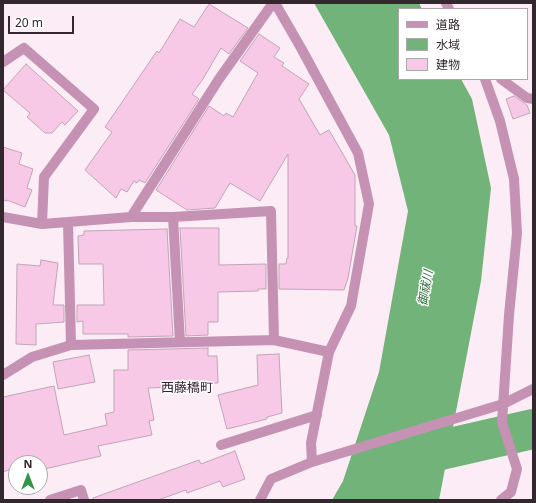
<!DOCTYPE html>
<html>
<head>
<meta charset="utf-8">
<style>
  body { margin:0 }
  #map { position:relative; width:536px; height:503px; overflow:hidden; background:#fcecf6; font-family:"Noto Sans","Noto Sans JP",sans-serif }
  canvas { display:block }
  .frame { position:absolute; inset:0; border:4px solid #32282e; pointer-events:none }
  .legend { position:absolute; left:398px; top:8px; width:130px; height:72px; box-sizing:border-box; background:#fff; border:1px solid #ada9ab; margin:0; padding:5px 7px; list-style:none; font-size:12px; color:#32282e }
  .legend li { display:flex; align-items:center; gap:8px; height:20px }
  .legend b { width:20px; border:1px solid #ada9ab }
  .north { position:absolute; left:8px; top:455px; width:40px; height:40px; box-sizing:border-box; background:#fff; border:1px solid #ada9ab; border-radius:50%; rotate:0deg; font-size:11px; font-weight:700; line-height:16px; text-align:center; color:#32282e }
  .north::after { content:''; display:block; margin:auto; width:14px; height:18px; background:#349448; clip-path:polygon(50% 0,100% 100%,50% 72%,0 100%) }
  .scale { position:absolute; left:8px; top:16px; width:66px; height:18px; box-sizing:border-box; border:2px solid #32282e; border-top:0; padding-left:5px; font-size:12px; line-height:14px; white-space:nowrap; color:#32282e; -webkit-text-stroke:3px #fff; paint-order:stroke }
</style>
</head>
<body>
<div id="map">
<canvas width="536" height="503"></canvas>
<div class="frame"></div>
<ul class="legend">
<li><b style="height:5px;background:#c692b3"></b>道路</li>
<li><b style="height:11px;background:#71b379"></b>水域</li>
<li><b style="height:11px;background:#f8c9e7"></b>建物</li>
</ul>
<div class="north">N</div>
<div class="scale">20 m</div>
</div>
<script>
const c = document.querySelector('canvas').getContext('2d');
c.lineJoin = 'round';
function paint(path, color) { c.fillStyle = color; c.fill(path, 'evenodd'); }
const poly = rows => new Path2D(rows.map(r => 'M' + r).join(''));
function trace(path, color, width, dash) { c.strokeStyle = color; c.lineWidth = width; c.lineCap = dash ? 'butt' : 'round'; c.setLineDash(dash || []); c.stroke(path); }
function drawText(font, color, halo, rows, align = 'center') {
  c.font = font + ' "Noto Sans","Noto Sans JP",sans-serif'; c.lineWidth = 3; c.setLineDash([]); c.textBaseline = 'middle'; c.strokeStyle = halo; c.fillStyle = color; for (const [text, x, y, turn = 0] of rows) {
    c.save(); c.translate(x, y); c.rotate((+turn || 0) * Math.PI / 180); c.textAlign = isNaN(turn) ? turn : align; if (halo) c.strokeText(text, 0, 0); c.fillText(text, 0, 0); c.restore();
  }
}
const water = poly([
  [314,3,419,3,422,9,399,9,399,79,461,79,472,99,491,188,481,281,439,500,332,500,343,481,379,372,408,211,389,135]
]);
const river = poly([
  [397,460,533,429]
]);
const building = poly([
  [209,4,248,28,229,54,221,48,203,79,192,94,199,99,145,183,139,180,137,183,134,181,127,192,121,189,116,198,85,170,112,132,105,127,157,51,159,53,180,19,194,27,209,4],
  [259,34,280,48,274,57,284,63,282,66,309,84,299,99,320,135,329,130,355,175,355,226,357,226,348,278,344,290,279,289,279,264,286,264,287,258,288,258,288,154,260,201,230,183,215,208,187,210,156,190,209,106,224,116,226,113,233,117,258,73,240,61,259,34],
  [26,64,78,111,65,125,62,122,52,133,45,133,27,117,30,113,3,90,26,64],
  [514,96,527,105,530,113,513,119,506,99,514,96],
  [3,147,22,153,19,164,33,169,27,188,32,190,25,207,7,200,7,201,3,200,3,147],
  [180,228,219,228,219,265,266,264,266,289,258,289,258,291,218,292,218,322,208,322,208,335,186,336,180,228],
  [167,229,173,336,128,337,128,334,83,334,83,321,77,322,77,305,104,305,103,264,79,264,78,236,84,235,84,231,167,229],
  [41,260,58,263,53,305,64,305,64,322,36,324,36,345,16,344,17,264,40,266,41,260],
  [208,348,208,356,217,356,218,383,173,384,173,387,148,388,154,420,149,421,152,435,98,446,101,456,40,470,40,459,29,463,16,463,16,467,3,472,3,397,54,386,64,435,107,425,105,414,114,412,114,370,128,370,128,350,208,348],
  [279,354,282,413,267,417,267,419,227,429,218,395,258,385,257,355,279,354],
  [89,355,95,382,58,389,53,362,89,355],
  [235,451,245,479,223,487,220,481,187,493,186,490,158,500,93,500,93,498,199,460,201,464,235,451]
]);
const minor = poly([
  [275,3,301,48,358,153,369,204,351,306,329,352,311,443,312,462],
  [446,3,449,9],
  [3,62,24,48,94,109,44,177,42,224],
  [485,79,500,121,514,179,517,233,509,315,502,422,517,469,511,492,501,500],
  [501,79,527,98,533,99],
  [3,217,42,224,68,222],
  [131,217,219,79,273,3],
  [173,217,180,342],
  [274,340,271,211,173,217,131,217,68,222,71,345,274,340,329,352],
  [3,375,32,357,71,345],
  [221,445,317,415],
  [50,500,81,490,84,500],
  [260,500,271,479,312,462,503,404,533,389]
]);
const waterNames = [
  ["御祓川",426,288,-80]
];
const quarterNames = [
  ["西藤橋町",187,388]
];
paint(water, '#71b379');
trace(river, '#71b379', 40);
paint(building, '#f8c9e7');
trace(building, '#bfa5b5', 1);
trace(minor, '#c692b3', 10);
drawText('italic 12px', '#21662f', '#fff', waterNames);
drawText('13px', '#36222f', '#fff', quarterNames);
</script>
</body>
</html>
